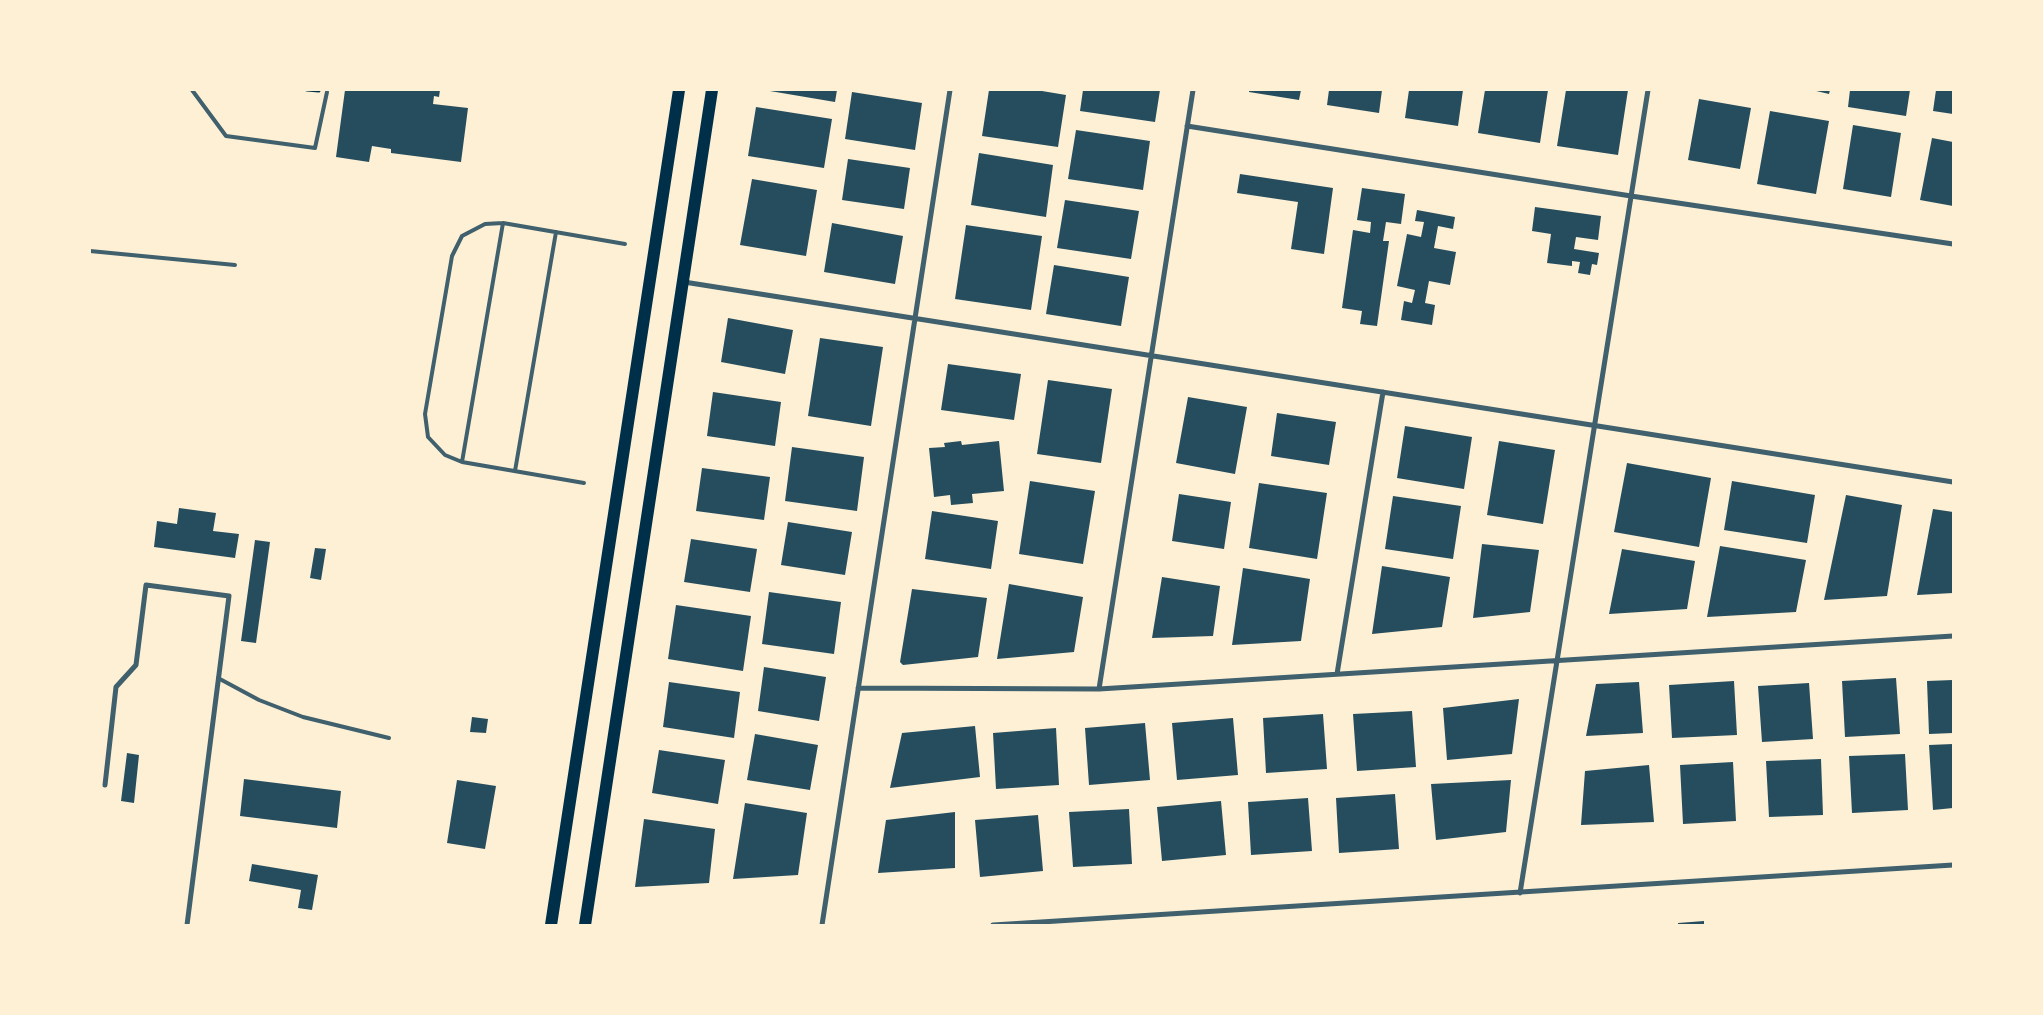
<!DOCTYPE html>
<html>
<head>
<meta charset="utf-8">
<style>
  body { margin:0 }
  #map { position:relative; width:2043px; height:1015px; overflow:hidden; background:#fdf0d5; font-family:"Asap Condensed",sans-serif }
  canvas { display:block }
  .frame { position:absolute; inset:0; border:91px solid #fdf0d5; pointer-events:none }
</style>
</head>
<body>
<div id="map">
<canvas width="2043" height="1015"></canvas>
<div class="frame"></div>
</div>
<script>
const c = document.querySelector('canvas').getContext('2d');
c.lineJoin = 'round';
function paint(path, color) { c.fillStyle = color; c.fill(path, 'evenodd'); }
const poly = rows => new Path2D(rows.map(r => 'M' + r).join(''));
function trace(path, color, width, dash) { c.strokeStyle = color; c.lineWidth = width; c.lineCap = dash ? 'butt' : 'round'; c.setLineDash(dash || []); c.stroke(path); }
const building = poly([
  [345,90,440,90,439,97,434,96,433,104,468,108,461,162,391,153,391,149,372,146,369,162,336,157],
  [764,90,837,90,835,102],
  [989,90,1036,90,1066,95,1058,147,982,136],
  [1083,90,1160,90,1155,122,1080,111],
  [1249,90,1301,90,1299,100,1249,92],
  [1329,90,1382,90,1379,113,1327,105],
  [1409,90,1463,90,1458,126,1405,118],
  [1485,90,1548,90,1540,143,1478,133],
  [1566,90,1628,90,1618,155,1557,146],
  [1812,90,1830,90,1829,94],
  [1850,90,1910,90,1906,116,1848,107],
  [1936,90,1953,90,1953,114,1933,111],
  [852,92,922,103,915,150,845,139],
  [1699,99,1751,108,1740,169,1688,160],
  [756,107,832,119,824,168,748,156],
  [1770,111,1829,121,1816,194,1757,184],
  [1853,125,1901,133,1891,197,1843,189],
  [1076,130,1150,141,1143,190,1068,179],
  [1932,138,1953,142,1953,206,1920,200],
  [979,153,1053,165,1046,217,971,205],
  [848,159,910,168,904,209,842,200],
  [1240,174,1333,188,1324,254,1291,249,1298,202,1237,193],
  [752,179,817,190,806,256,740,245],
  [1362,188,1405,194,1401,224,1386,222,1383,241,1389,241,1377,326,1360,324,1362,311,1342,308,1353,230,1370,233,1371,222,1357,220],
  [1065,200,1139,211,1131,259,1057,248],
  [1535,207,1601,216,1598,240,1576,237,1574,249,1599,253,1597,265,1592,264,1590,275,1578,273,1580,262,1572,261,1572,266,1547,263,1551,234,1532,231],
  [1417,210,1455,217,1453,229,1438,226,1434,248,1456,252,1450,285,1429,281,1425,303,1435,305,1432,325,1401,320,1404,301,1412,303,1415,290,1397,286,1407,234,1421,237,1424,222,1415,221],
  [832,223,903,236,895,284,824,272],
  [966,225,1042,236,1031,310,955,299],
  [1054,265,1129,277,1121,326,1046,314],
  [728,318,793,330,785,374,721,362],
  [820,338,883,347,871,426,808,416],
  [948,364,1021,374,1014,420,941,410],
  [1048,380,1112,389,1101,463,1037,454],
  [713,392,781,402,775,446,707,436],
  [1188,397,1247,407,1235,474,1176,463],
  [1277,413,1336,422,1329,465,1271,456],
  [1405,426,1472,437,1464,489,1397,478],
  [961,441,962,445,999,441,1004,491,972,494,973,503,951,505,950,495,934,497,929,448,945,447,944,443],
  [1499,441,1555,450,1543,524,1487,515],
  [792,447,864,457,857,511,785,501],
  [1627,463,1711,478,1699,547,1614,532],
  [702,468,770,477,764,520,696,511],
  [1030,481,1095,491,1083,564,1019,554],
  [1732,481,1815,495,1807,543,1724,530],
  [1259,483,1327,493,1317,559,1249,548],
  [1179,494,1231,502,1224,549,1172,541],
  [1846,495,1902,505,1887,596,1824,600],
  [1393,496,1461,506,1453,559,1385,549],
  [179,508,216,513,213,531,239,534,235,558,154,547,157,521,177,524],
  [1933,509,1953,512,1953,593,1917,595],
  [932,511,998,521,991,569,925,559],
  [788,522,852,532,845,575,781,565],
  [691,539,757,549,750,592,684,582],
  [255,540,270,542,256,643,241,641],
  [1482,544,1539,550,1530,612,1473,618],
  [1720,546,1806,560,1796,612,1707,617],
  [315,548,326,549,321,580,310,578],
  [1622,549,1695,561,1687,609,1609,614],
  [1382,566,1450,577,1442,627,1372,634],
  [1243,568,1310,579,1301,641,1232,645],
  [1162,577,1220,586,1213,636,1152,638],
  [1009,584,1083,597,1074,652,997,659],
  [912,589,987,598,978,657,903,665,900,662],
  [769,592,841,602,834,654,762,644],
  [676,605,751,616,743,671,668,659],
  [764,667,826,677,819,721,758,711],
  [1896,678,1900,734,1845,737,1842,681],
  [1953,680,1953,733,1929,734,1927,681],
  [1734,681,1737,735,1672,738,1669,685],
  [669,682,740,692,734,738,663,727],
  [1639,682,1643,733,1586,736,1596,684],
  [1809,683,1813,739,1762,742,1758,686],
  [1519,699,1512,754,1447,760,1443,708],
  [1412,711,1416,767,1357,771,1353,714],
  [1323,714,1327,769,1266,773,1263,718],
  [472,717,488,719,486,733,470,732],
  [1233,718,1238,775,1177,780,1172,723],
  [1145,723,1150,780,1089,785,1085,728],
  [975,726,980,777,890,788,902,733],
  [1056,728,1059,785,996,789,993,733],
  [755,734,818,745,810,790,747,780],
  [1953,744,1953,808,1933,810,1929,745],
  [659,750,725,760,718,804,652,793],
  [127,753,139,755,134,803,121,801],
  [1905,754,1908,810,1852,813,1849,756],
  [1821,759,1823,815,1769,817,1766,761],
  [1733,762,1736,821,1683,824,1680,765],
  [1649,765,1654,822,1581,825,1585,771],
  [244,779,341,791,337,828,240,816],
  [457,780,496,786,485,849,447,843],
  [1511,780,1506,832,1436,840,1431,784],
  [1395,794,1399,849,1339,853,1336,798],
  [1308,798,1312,851,1251,855,1248,802],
  [1221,801,1226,855,1162,861,1157,807],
  [745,803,807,813,798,875,733,879],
  [1129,809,1132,864,1073,867,1069,812],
  [955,812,955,868,878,873,886,820],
  [1038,815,1043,871,980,877,975,820],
  [644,819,715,829,709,883,635,887],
  [252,864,318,875,312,910,298,908,301,890,249,881],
  [1704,921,1704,925,1678,925,1678,923]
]);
const path = poly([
  [307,90,319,91]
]);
const service = poly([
  [192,90,226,136,315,148,327,92],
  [90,251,235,265],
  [462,462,503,223],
  [515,471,556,232],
  [584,483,462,462,445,455,428,437,425,414,452,256,462,236,485,224,503,223,625,244],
  [218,678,259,700,303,717,389,738]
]);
const minor = poly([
  [1187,126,1631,196,1953,244],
  [684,282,1953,482],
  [1337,674,1383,392],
  [858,688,1099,689,1953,636],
  [1099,689,1193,90],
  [105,785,116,687,136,665,146,585,229,596,187,925],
  [1520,893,1648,90],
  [822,925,950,90],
  [993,925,1953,865]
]);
const primary = poly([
  [551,925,679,90],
  [585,925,712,90]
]);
paint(building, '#264d5e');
trace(path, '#003049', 3);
trace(service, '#3f606c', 4);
trace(minor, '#3f606c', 5);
trace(primary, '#003049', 12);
</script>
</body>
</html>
